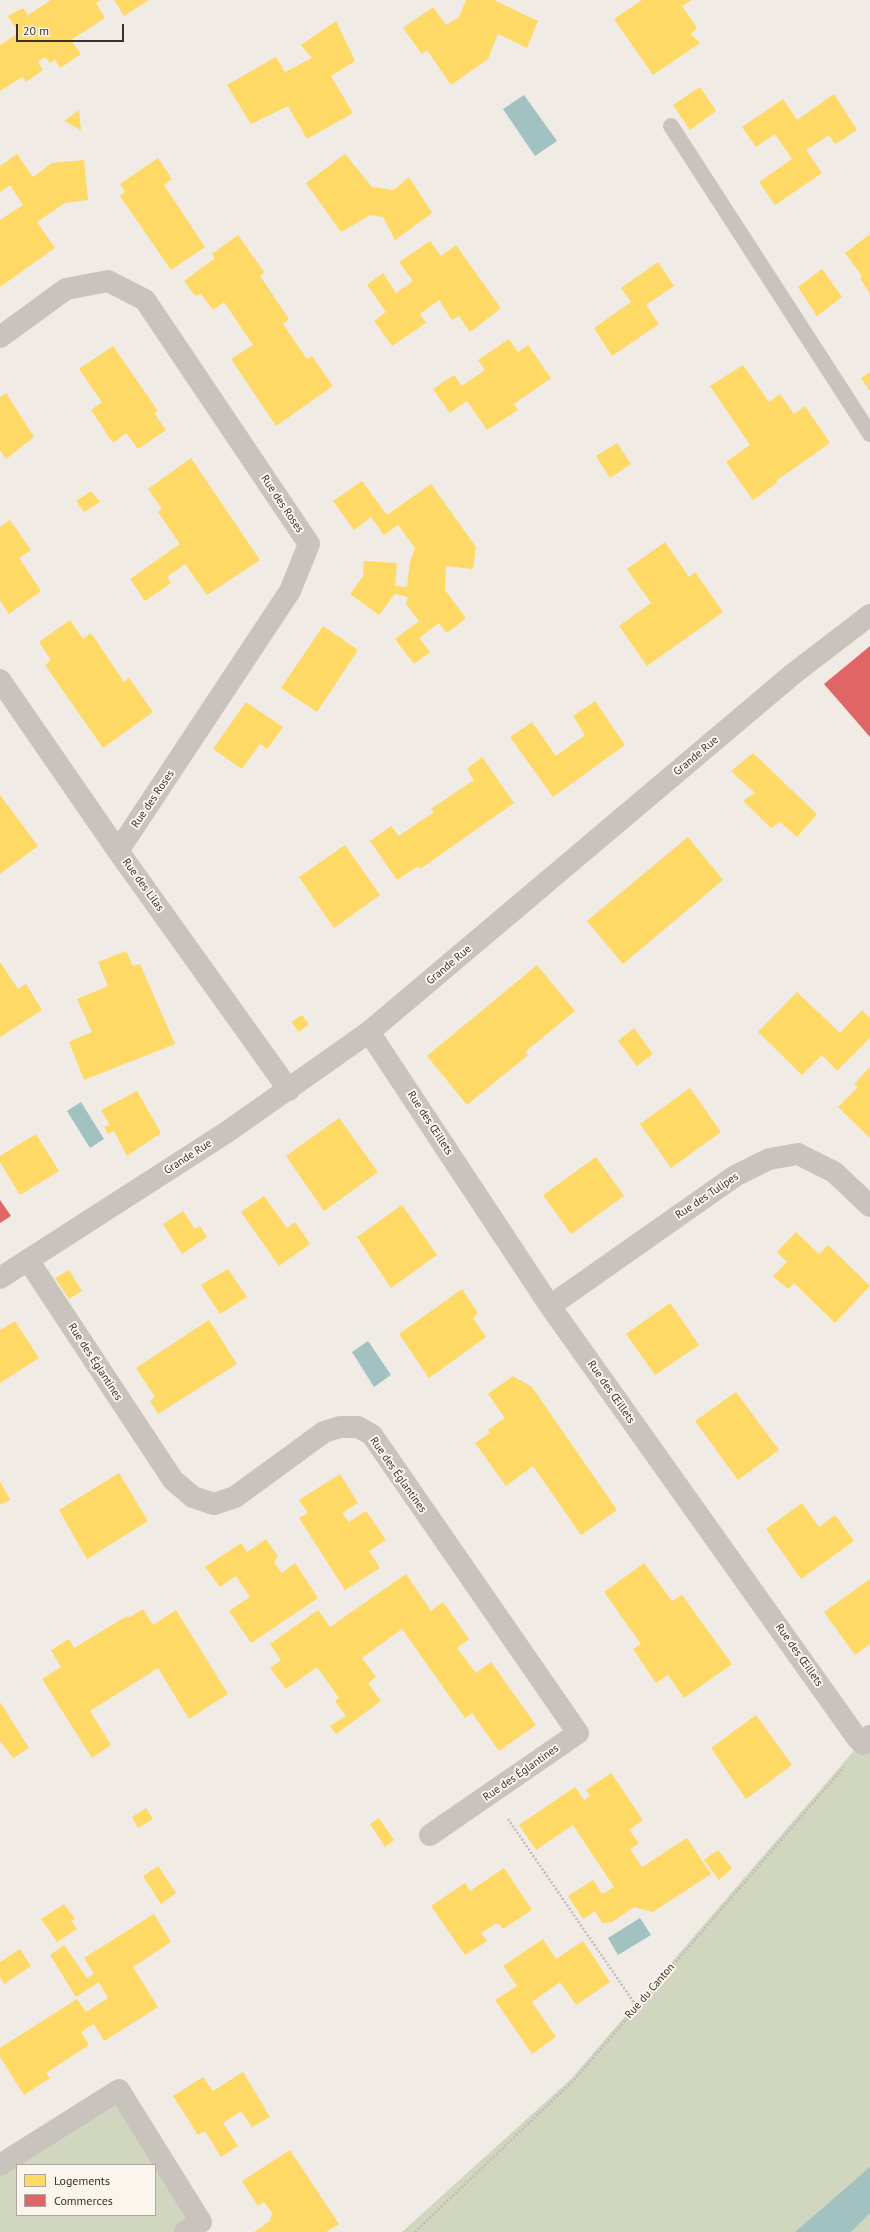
<!DOCTYPE html>
<html>
<head>
<meta charset="utf-8">
<style>
  body { margin:0 }
  #map { position:relative; width:870px; height:2232px; overflow:hidden; background:#f0ebe5; font-family:"PT Sans",sans-serif }
  canvas { display:block }
  .legend { position:absolute; left:16px; top:2164px; width:140px; height:52px; box-sizing:border-box; background:#fbf5ee; border:1px solid #aea6a0; margin:0; padding:5px 7px; list-style:none; font-size:12px; color:#3b302b }
  .legend li { display:flex; align-items:center; gap:8px; height:20px }
  .legend b { width:20px; border:1px solid #aea6a0 }
  .scale { position:absolute; left:16px; top:24px; width:108px; height:18px; box-sizing:border-box; border:2px solid #3b302b; border-top:0; padding-left:5px; font-size:12px; line-height:14px; white-space:nowrap; color:#3b302b; -webkit-text-stroke:3px #fbf5ee; paint-order:stroke }
</style>
</head>
<body>
<div id="map">
<canvas width="870" height="2232"></canvas>
<ul class="legend">
<li><b style="height:11px;background:#ffd966"></b>Logements</li>
<li><b style="height:11px;background:#e06666"></b>Commerces</li>
</ul>
<div class="scale">20 m</div>
</div>
<script>
const c = document.querySelector('canvas').getContext('2d');
c.lineJoin = 'round';
function paint(path, color) { c.fillStyle = color; c.fill(path, 'evenodd'); }
const poly = rows => new Path2D(rows.map(r => 'M' + r).join(''));
function trace(path, color, width, dash) { c.strokeStyle = color; c.lineWidth = width; c.lineCap = dash ? 'butt' : 'round'; c.setLineDash(dash || []); c.stroke(path); }
function drawText(font, color, halo, rows, align = 'center') {
  c.font = font + ' "PT Sans",sans-serif'; c.lineWidth = 4; c.setLineDash([]); c.textBaseline = 'middle'; c.strokeStyle = halo; c.fillStyle = color; for (const [text, x, y, turn = 0] of rows) {
    c.save(); c.translate(x, y); c.rotate((+turn || 0) * Math.PI / 180); c.textAlign = isNaN(turn) ? turn : align; if (halo) c.strokeText(text, 0, 0); c.fillText(text, 0, 0); c.restore();
  }
}
const green = poly([
  [870,1732,870,2232,402,2232,571,2079],
  [119,2090,201,2222,185,2232,0,2232,0,2165],
  [17,2165,155,2165,155,2215,17,2215]
]);
const water = poly([
  [524,95,557,141,535,156,503,109],
  [81,1102,104,1139,90,1148,67,1111],
  [368,1341,391,1375,374,1387,352,1352],
  [640,1918,651,1935,618,1955,608,1938],
  [870,2167,870,2213,851,2232,795,2232]
]);
const homes = poly([
  [51,0,101,0,96,3,105,18,71,40,81,54,60,68,55,59,50,63,45,57,38,62,43,70,26,82,22,77,0,91,0,45,19,33,8,16,23,8,28,15],
  [114,0,149,0,124,16],
  [466,0,494,0,538,21,527,48,498,34,488,59,451,85,427,50,422,54,403,28,433,7,446,25,459,17],
  [642,0,692,0,682,6,697,28,691,34,700,43,653,75,614,19],
  [336,21,355,61,331,76,353,113,307,139,288,106,251,124,227,85,276,57,285,72,312,58,301,45],
  [700,87,716,111,690,130,673,105],
  [834,94,857,130,835,144,829,135,806,150,822,173,775,205,759,182,792,159,775,134,756,147,742,127,783,99,797,120],
  [79,110,81,130,64,121],
  [17,154,33,177,52,163,84,160,88,200,65,203,37,222,55,248,0,287,0,220,23,205,10,185,0,192,0,166],
  [345,154,372,187,394,190,409,177,432,213,395,240,383,217,370,215,341,232,306,183],
  [158,158,172,179,164,185,205,247,171,270,120,196,125,192,120,184],
  [870,234,870,294,860,278,862,276,845,253],
  [238,235,264,272,260,276,289,319,283,324,307,359,312,356,333,386,276,426,231,359,253,345,224,302,213,310,201,294,195,296,184,281,215,258,212,254],
  [430,241,441,256,456,245,500,307,499,310,470,332,459,316,452,320,439,300,420,314,426,323,392,346,374,321,386,312,367,285,383,273,396,293,413,281,399,262],
  [658,262,674,286,646,305,659,324,612,356,594,328,631,302,621,288],
  [822,269,842,297,817,316,798,287],
  [509,339,518,352,528,345,551,378,514,404,518,410,487,430,467,401,450,413,433,389,454,375,462,386,485,370,478,360],
  [113,346,158,411,154,413,166,430,138,449,126,433,113,443,91,410,102,402,79,369],
  [743,365,769,402,780,394,794,414,805,406,830,443,776,481,777,483,753,500,726,462,750,445,710,386],
  [870,372,870,391,861,378],
  [6,393,34,437,6,459,0,450,0,397],
  [617,443,631,464,610,478,596,456],
  [191,458,260,560,207,595,185,564,167,577,171,583,145,601,130,579,180,544,158,512,162,509,148,489],
  [362,481,387,515,431,484,476,547,473,569,446,566,445,590,466,618,447,633,439,623,419,638,430,652,414,664,395,639,419,621,406,604,408,597,395,594,379,615,350,594,363,576,364,561,397,563,395,586,407,587,410,562,415,548,398,525,384,535,371,517,354,530,333,501],
  [91,491,100,502,84,512,76,501],
  [10,520,31,550,19,558,41,591,9,614,0,601,0,527],
  [665,542,689,577,695,572,723,612,647,666,619,626,651,603,627,569],
  [70,620,83,639,91,633,124,682,129,678,153,712,103,748,45,665,51,660,39,642],
  [323,626,358,650,317,712,281,688],
  [595,701,625,745,553,797,510,737,532,722,556,756,585,735,573,716],
  [246,702,283,727,267,749,260,744,242,769,213,749],
  [753,753,817,814,797,837,780,822,771,828,743,801,755,793,731,771],
  [482,757,514,803,420,869,418,866,397,880,370,841,391,826,399,836,434,812,431,809,474,780,467,769],
  [0,795,38,846,0,874],
  [688,837,723,880,623,964,587,921],
  [345,845,380,895,334,928,299,877],
  [126,951,133,966,140,964,175,1044,84,1080,69,1042,92,1032,77,999,108,986,98,962],
  [0,962,18,989,26,984,42,1010,0,1037],
  [537,965,575,1011,525,1052,528,1055,467,1105,427,1056],
  [797,992,840,1033,862,1010,870,1018,870,1038,837,1071,822,1055,802,1075,758,1032],
  [302,1015,309,1024,299,1032,291,1022],
  [634,1028,653,1054,637,1066,618,1041],
  [870,1067,870,1138,838,1107,858,1087,854,1084],
  [690,1088,721,1132,671,1168,640,1124],
  [137,1091,161,1133,127,1156,114,1131,108,1134,104,1127,110,1125,101,1110],
  [339,1118,378,1172,324,1211,286,1156],
  [36,1134,59,1171,20,1195,0,1162,0,1156],
  [596,1157,624,1196,571,1234,543,1195],
  [264,1196,287,1228,295,1222,310,1244,279,1266,241,1212],
  [402,1205,437,1255,391,1288,357,1237],
  [183,1211,195,1229,200,1226,207,1237,182,1254,163,1224],
  [796,1232,819,1254,828,1245,870,1286,835,1323,794,1283,788,1289,773,1276,787,1262,777,1252],
  [228,1269,247,1297,220,1314,201,1285],
  [69,1270,82,1291,69,1299,55,1278],
  [462,1289,478,1313,473,1318,486,1337,429,1378,399,1334],
  [670,1303,699,1345,655,1375,626,1334],
  [209,1320,237,1364,158,1414,150,1401,155,1397,136,1368],
  [15,1321,39,1358,0,1383,0,1330],
  [513,1376,532,1387,617,1510,581,1535,533,1466,506,1486,475,1443,490,1433,488,1430,505,1418,488,1394],
  [736,1392,779,1450,738,1480,695,1421],
  [119,1473,148,1521,87,1559,59,1510],
  [340,1474,358,1503,342,1513,349,1522,366,1511,386,1540,369,1551,380,1568,345,1590,299,1518,308,1513,299,1500],
  [0,1481,10,1500,0,1505],
  [802,1503,819,1527,835,1515,854,1541,801,1579,766,1529],
  [266,1539,278,1556,274,1562,282,1573,295,1563,318,1598,251,1643,229,1611,250,1597,236,1576,220,1587,205,1567,241,1543,247,1552],
  [644,1563,672,1601,682,1595,732,1664,684,1698,668,1675,656,1683,633,1649,641,1644,604,1592],
  [406,1574,431,1611,443,1602,469,1639,457,1648,476,1673,491,1662,536,1725,499,1751,472,1713,465,1718,402,1629,362,1658,376,1677,368,1683,381,1701,336,1734,330,1726,346,1716,335,1701,339,1698,317,1667,286,1689,270,1668,281,1660,270,1644,318,1610,330,1627],
  [870,1579,870,1644,855,1655,824,1612],
  [143,1609,153,1625,176,1610,228,1694,189,1719,158,1668,90,1711,111,1745,92,1758,42,1679,61,1667,51,1650,69,1639,74,1648,127,1616,128,1618],
  [0,1702,29,1748,13,1758,0,1741],
  [756,1715,792,1765,746,1799,711,1748],
  [611,1773,643,1820,629,1830,639,1843,630,1849,642,1867,687,1838,711,1874,653,1912,634,1907,612,1922,602,1923,595,1911,583,1919,568,1896,593,1880,602,1894,614,1887,573,1825,536,1850,519,1825,575,1787,584,1800,590,1796,586,1790],
  [146,1808,153,1819,138,1828,132,1817],
  [379,1818,394,1840,385,1847,370,1824],
  [718,1850,732,1868,719,1880,704,1860],
  [158,1866,176,1893,161,1904,143,1876],
  [504,1868,532,1910,503,1929,499,1924,495,1924,481,1933,487,1941,465,1955,431,1906,465,1883,470,1891],
  [64,1904,75,1919,71,1921,77,1929,57,1942,41,1919],
  [154,1914,171,1942,133,1967,158,2007,104,2041,94,2024,81,2032,89,2045,46,2073,50,2078,24,2095,0,2057,0,2048,77,1999,86,2012,108,1998,99,1982,76,1997,50,1955,64,1945,87,1978,94,1974,84,1958],
  [543,1939,556,1959,583,1941,610,1982,576,2005,560,1982,532,2002,556,2037,532,2054,495,2000,517,1986,503,1966],
  [20,1949,31,1966,4,1984,0,1977,0,1962],
  [243,2072,270,2117,252,2127,241,2111,223,2123,238,2146,221,2157,205,2131,198,2135,173,2096,203,2077,213,2091],
  [290,2150,339,2224,326,2232,254,2232,270,2221,272,2213,264,2202,258,2206,242,2181]
]);
const shops = poly([
  [870,646,870,737,824,684],
  [0,1200,11,1216,0,1223]
]);
const path = poly([
  [508,1819,637,2007],
  [415,2232,574,2080,844,1767]
]);
const service = poly([
  [671,126,870,434]
]);
const minor = poly([
  [0,337,66,289,108,281,145,300,309,544,290,591,118,851],
  [0,680,118,851,289,1090],
  [369,1032,550,1306,857,1738,863,1744,870,1736],
  [28,1260,173,1480,193,1497,214,1504,235,1497,324,1432,340,1427,358,1427,372,1435,578,1733,430,1835],
  [550,1306,735,1176,769,1159,798,1154,834,1172,870,1206],
  [0,2165,119,2090,201,2222,185,2232]
]);
const tertiary = poly([
  [0,1278,227,1132,369,1032,793,674,870,615]
]);
const streetNames = [
  ["Rue des Roses",282,504,56],
  ["Grande Rue",696,756,-40],
  ["Rue des Roses",153,799,-56],
  ["Rue des Lilas",143,885,54],
  ["Grande Rue",449,965,-40],
  ["Rue des Œillets",430,1123,57],
  ["Grande Rue",188,1157,-33],
  ["Rue des Tulipes",707,1196,-34],
  ["Rue des Églantines",95,1362,57],
  ["Rue des Œillets",611,1392,55],
  ["Rue des Églantines",398,1475,55],
  ["Rue des Œillets",799,1655,55],
  ["Rue des Églantines",521,1773,-35],
  ["Rue du Canton",650,1991,-49]
];
paint(green, '#d1d6bf');
paint(water, '#a1c2c1');
paint(homes, '#ffd966');
paint(shops, '#e06666');
trace(path, '#c2bbb6', 2.5, [2, 2]);
trace(service, '#c9c3be', 16);
trace(minor, '#c9c3be', 22);
trace(tertiary, '#c9c3be', 22);
drawText('11px', '#3b302b', '#fbf5ee', streetNames);
</script>
</body>
</html>
